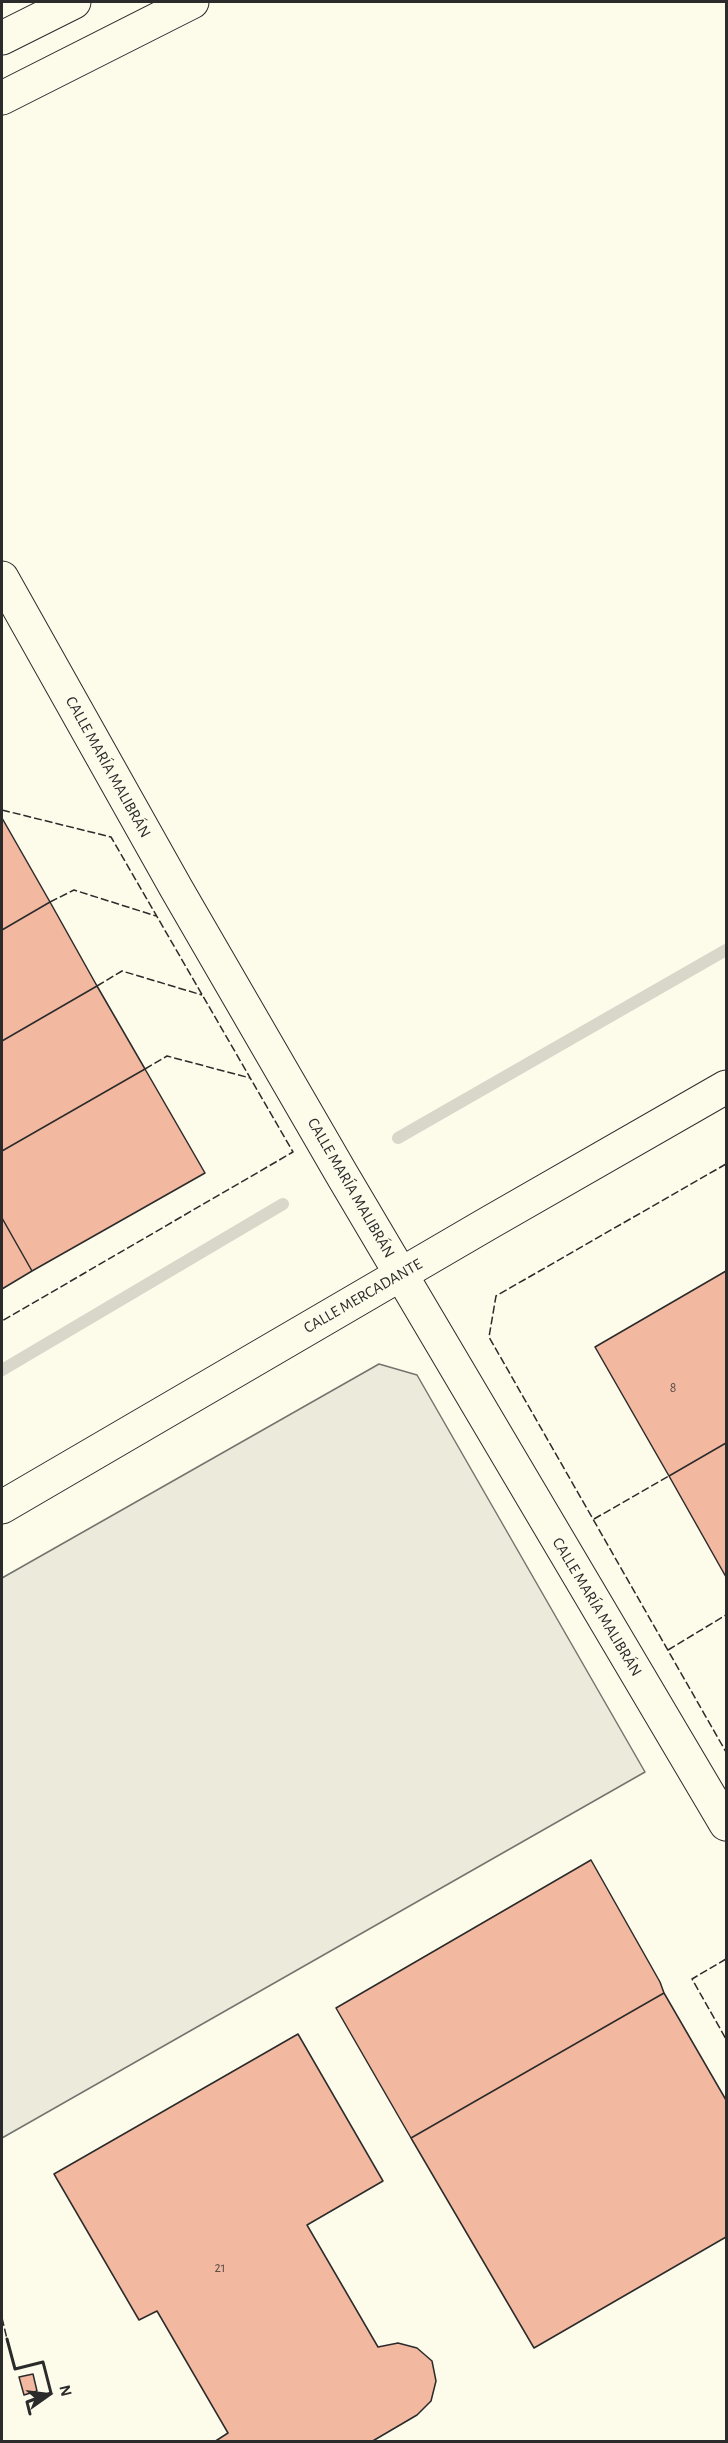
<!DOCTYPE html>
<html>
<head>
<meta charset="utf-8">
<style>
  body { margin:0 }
  #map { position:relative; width:728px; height:2443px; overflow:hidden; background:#fdfbea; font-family:"Alegreya Sans",sans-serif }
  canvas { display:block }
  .frame { position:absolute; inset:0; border:3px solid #2b2b2b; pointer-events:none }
  .north { position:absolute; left:18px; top:2365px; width:60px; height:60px; -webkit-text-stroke:4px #fdfbea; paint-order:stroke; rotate:76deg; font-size:16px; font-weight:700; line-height:24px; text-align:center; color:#2b2b2b }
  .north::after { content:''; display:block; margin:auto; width:21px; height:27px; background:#2b2b2b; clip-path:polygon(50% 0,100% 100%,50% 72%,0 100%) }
</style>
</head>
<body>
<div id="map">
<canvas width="728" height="2443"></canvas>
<div class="frame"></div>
<div class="north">N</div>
</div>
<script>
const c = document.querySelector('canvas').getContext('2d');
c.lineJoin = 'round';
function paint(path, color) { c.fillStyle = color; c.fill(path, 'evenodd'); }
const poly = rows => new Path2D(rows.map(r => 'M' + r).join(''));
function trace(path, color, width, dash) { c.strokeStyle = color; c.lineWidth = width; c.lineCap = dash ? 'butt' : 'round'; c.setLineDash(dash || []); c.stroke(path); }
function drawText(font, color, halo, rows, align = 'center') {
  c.font = font + ' "Alegreya Sans",sans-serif'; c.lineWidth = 4.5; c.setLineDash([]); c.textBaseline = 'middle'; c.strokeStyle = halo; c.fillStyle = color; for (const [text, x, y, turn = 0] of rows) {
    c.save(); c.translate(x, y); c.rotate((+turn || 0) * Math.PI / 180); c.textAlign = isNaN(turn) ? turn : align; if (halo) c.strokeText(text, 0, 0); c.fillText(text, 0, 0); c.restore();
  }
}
const green = poly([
  [379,1364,417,1375,645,1772,2,2138,2,1578,379,1364]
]);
const stream = poly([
  [398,1138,726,950],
  [2,1370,283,1204]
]);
const building = poly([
  [2,818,50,902,2,930,2,818],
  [50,902,97,986,2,1041,2,930,50,902],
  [97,986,145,1069,2,1151,2,1041,97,986],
  [145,1069,205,1173,32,1271,2,1218,2,1151,145,1069],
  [2,1218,32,1271,2,1289,2,1218],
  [726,1271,726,1443,669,1476,595,1347,726,1271],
  [726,1443,726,1577,669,1476,726,1443],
  [591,1860,660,1982,664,1993,411,2138,336,2008,591,1860],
  [664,1993,726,2100,726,2237,534,2348,411,2138,664,1993],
  [298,2034,383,2181,307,2225,378,2347,398,2343,417,2348,432,2361,436,2381,431,2401,417,2415,371,2442,214,2442,228,2433,157,2311,139,2320,54,2174,298,2034],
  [33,2374,37,2391,24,2395,19,2377,33,2374]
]);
const minor = poly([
  [2,38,74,2],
  [2,98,192,2],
  [2,578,176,888,341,1173,726,1824],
  [2,1507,487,1224,726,1087]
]);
const fence = poly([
  [2,810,111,837,293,1152,2,1321],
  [50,902,74,890,156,916],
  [97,986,122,971,202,995],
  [145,1069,167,1056,250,1078],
  [726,1164,496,1296,489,1337,726,1752],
  [594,1519,669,1476],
  [668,1650,726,1615],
  [726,1959,692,1979,726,2039],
  [2,2318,7,2339]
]);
const wall = poly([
  [7,2339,15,2369,43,2362,51,2393,27,2402,30,2414]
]);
const numberNames = [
  ["8",673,1388],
  ["21",220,2268]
];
const streetNames = [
  ["CALLE MARÍA MALIBRÁN",108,767,61],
  ["CALLE MARÍA MALIBRÁN",351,1188,60],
  ["CALLE MERCADANTE",363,1296,-30],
  ["CALLE MARÍA MALIBRÁN",597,1607,59]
];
paint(green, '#ecebdb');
trace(green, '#74746e', 1.5);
trace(stream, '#d8d7c9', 12);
paint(building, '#f2b8a0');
trace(building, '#2b2b2b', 1.5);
trace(minor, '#2b2b2b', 35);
trace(minor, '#fdfbea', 33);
trace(fence, '#2b2b2b', 1.5, [8, 3]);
trace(wall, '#2b2b2b', 3);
drawText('14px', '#5d4e48', null, numberNames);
drawText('16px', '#2b2b2b', '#fdfbea', streetNames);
</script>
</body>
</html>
